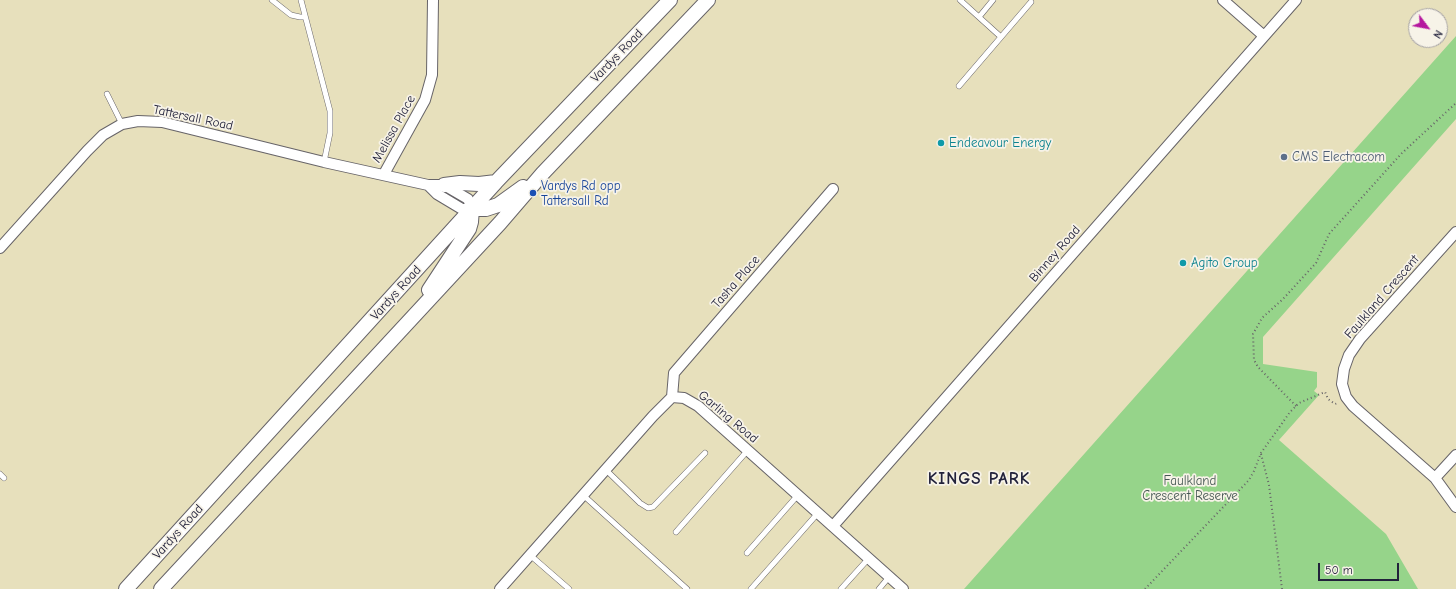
<!DOCTYPE html>
<html>
<head>
<meta charset="utf-8">
<style>
  body { margin:0 }
  #map { position:relative; width:1456px; height:589px; overflow:hidden; background:#e7e0bc; font-family:"Comic Neue",sans-serif }
  canvas { display:block }
  .north { position:absolute; left:1408px; top:8px; width:40px; height:40px; box-sizing:border-box; background:#f7f3e8; border:1px solid #a29fa3; border-radius:50%; rotate:122deg; font-size:11px; font-weight:700; line-height:16px; text-align:center; color:#22223b }
  .north::after { content:''; display:block; margin:auto; width:14px; height:18px; background:#b5179e; clip-path:polygon(50% 0,100% 100%,50% 72%,0 100%) }
  .scale { position:absolute; left:1318px; top:563px; width:81px; height:18px; box-sizing:border-box; border:2px solid #22223b; border-top:0; padding-left:5px; font-size:12px; line-height:14px; white-space:nowrap; color:#22223b; -webkit-text-stroke:3px #f7f3e8; paint-order:stroke }
</style>
</head>
<body>
<div id="map">
<canvas width="1456" height="589"></canvas>
<div class="north">N</div>
<div class="scale">50 m</div>
</div>
<script>
const c = document.querySelector('canvas').getContext('2d');
c.lineJoin = 'round';
function paint(path, color) { c.fillStyle = color; c.fill(path, 'evenodd'); }
const poly = rows => new Path2D(rows.map(r => 'M' + r).join(''));
function trace(path, color, width, dash) { c.strokeStyle = color; c.lineWidth = width; c.lineCap = dash ? 'butt' : 'round'; c.setLineDash(dash || []); c.stroke(path); }
function drawText(font, color, halo, rows, align = 'center') {
  c.font = font + ' "Comic Neue",sans-serif'; c.lineWidth = 3.5; c.setLineDash([]); c.textBaseline = 'middle'; c.strokeStyle = halo; c.fillStyle = color; for (const [text, x, y, turn = 0] of rows) {
    c.save(); c.translate(x, y); c.rotate((+turn || 0) * Math.PI / 180); c.textAlign = isNaN(turn) ? turn : align; if (halo) c.strokeText(text, 0, 0); c.fillText(text, 0, 0); c.restore();
  }
}
const green = poly([
  [1456,36,1456,119,1263,337,1263,364,1317,372,1317,387,1314,391,1319,395,1279,440,1386,534,1418,589,964,589]
]);
const path = poly([
  [1296,406,1258,367,1254,360,1253,334,1262,318,1283,299,1316,263,1329,234,1401,154,1456,103],
  [1261,454,1269,485,1282,589],
  [1145,589,1249,480,1254,471,1261,453,1290,412,1299,403,1325,392,1328,399,1335,404,1338,403]
]);
const service = poly([
  [272,0,291,15,300,17,305,17],
  [301,0,330,111,330,133,324,162],
  [960,0,1001,37],
  [979,17,993,0],
  [959,86,1031,2],
  [107,94,122,124],
  [605,469,640,503,648,508,653,507,705,453],
  [0,474,4,478],
  [583,495,687,589],
  [676,532,748,450],
  [747,553,798,495],
  [530,555,569,589],
  [751,589,818,513],
  [841,589,869,558],
  [879,589,889,577]
]);
const minor = poly([
  [1223,0,1264,36],
  [384,174,425,100,432,75,433,0],
  [1456,232,1360,339,1349,355,1344,369,1342,384,1346,397,1353,406,1435,478,1456,507],
  [0,248,87,151,103,135,122,124,138,121,162,122,324,162,428,185,444,185,468,199,472,209,462,209,437,194,428,185],
  [672,397,674,373,833,189],
  [1435,478,1456,455],
  [833,526,1296,0],
  [500,589,653,416,672,397,684,398,698,406,903,589]
]);
const secondary = poly([
  [444,185,460,183,479,184,496,182],
  [472,209,486,209,498,205,523,187],
  [429,290,469,229,471,222,472,209],
  [126,589,496,182,670,0],
  [161,589,500,223,543,173,708,0]
]);
const markers = [
  [941,143,4,"#0f9aa8"],
  [1284,157,4,"#5c6f8a"],
  [533,193,4,"#1a4fb4"],
  [1183,263,4,"#0f9aa8"]
];
const streetNames = [
  ["Vardys Road",617,56,-46],
  ["Tattersall Road",193,118,12],
  ["Melissa Place",394,129,-61],
  ["Binney Road",1055,254,-49],
  ["Tasha Place",736,282,-49],
  ["Vardys Road",396,293,-48],
  ["Faulkland Crescent",1382,297,-49],
  ["Garling Road",728,417,40],
  ["Vardys Road",178,532,-48]
];
const cultureNames = [
  ["Endeavour Energy",949,143],
  ["Agito Group",1191,263]
];
const serviceNames = [
  ["CMS Electracom",1292,157]
];
const transitNames = [
  ["Vardys Rd opp",541,186],
  ["Tattersall Rd",541,201]
];
const parkNames = [
  ["Faulkland",1190,481],
  ["Crescent Reserve",1190,496]
];
const districtNames = [
  ["KINGS PARK",979,479]
];
paint(green, '#96d48a');
trace(service, '#676468', 6);
trace(minor, '#676468', 12);
trace(secondary, '#676468', 16);
trace(path, '#676468', 2, [1, 3]);
trace(service, '#fff', 5);
trace(minor, '#fff', 10);
trace(secondary, '#fff', 14);
for (const [x, y, r, color] of markers) { const dot = new Path2D(); dot.arc(x, y, r, 0, 2 * Math.PI); c.fillStyle = color; c.fill(dot); trace(dot, '#f7f3e8', 1.5); }
drawText('13px', '#22223b', '#f7f3e8', streetNames);
drawText('13px', '#0d838f', '#f7f3e8', cultureNames, 'left');
drawText('13px', '#4e5e75', '#f7f3e8', serviceNames, 'left');
drawText('13px', '#164399', '#f7f3e8', transitNames, 'left');
drawText('13px', '#455753', '#f7f3e8', parkNames);
c.letterSpacing = '1px';
drawText('bold 17px', '#22223b', '#f7f3e8', districtNames);
c.letterSpacing = '0px';
</script>
</body>
</html>
